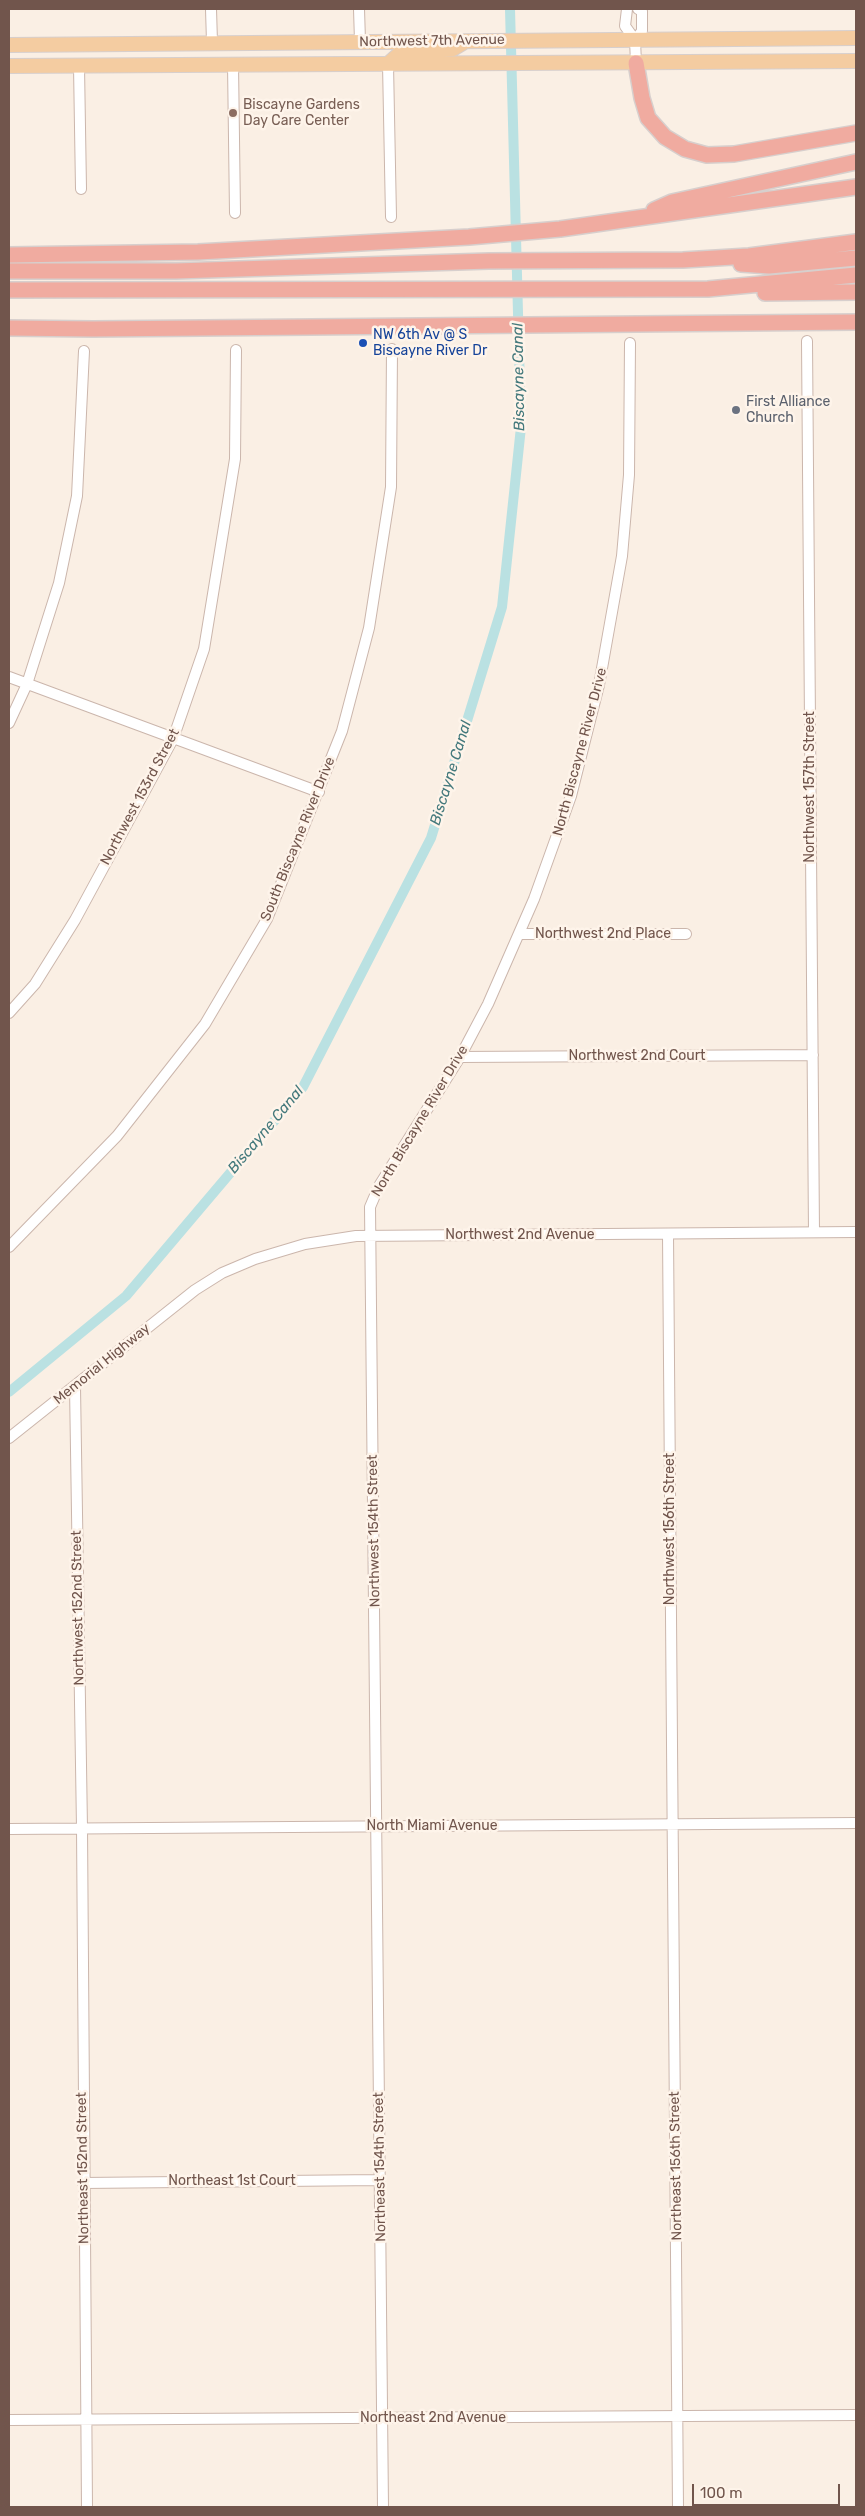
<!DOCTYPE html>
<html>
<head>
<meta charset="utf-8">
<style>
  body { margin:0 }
  #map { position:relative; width:865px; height:2516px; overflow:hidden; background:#faefe4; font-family:Rubik,sans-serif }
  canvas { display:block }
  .frame { position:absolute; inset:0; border:10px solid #71554c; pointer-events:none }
  .scale { position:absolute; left:692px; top:2484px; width:148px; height:22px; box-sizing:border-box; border:2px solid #71554c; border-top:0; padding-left:6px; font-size:15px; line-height:18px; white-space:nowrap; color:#71554c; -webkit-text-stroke:4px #fef4ea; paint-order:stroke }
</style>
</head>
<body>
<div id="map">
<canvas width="865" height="2516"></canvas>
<div class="frame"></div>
<div class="scale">100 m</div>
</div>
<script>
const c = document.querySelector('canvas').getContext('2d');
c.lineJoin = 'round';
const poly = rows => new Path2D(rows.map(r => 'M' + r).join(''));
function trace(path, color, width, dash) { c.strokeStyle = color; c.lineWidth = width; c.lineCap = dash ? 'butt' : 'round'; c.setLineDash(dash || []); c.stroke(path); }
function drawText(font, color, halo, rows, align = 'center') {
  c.font = font + ' Rubik,sans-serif'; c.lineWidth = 5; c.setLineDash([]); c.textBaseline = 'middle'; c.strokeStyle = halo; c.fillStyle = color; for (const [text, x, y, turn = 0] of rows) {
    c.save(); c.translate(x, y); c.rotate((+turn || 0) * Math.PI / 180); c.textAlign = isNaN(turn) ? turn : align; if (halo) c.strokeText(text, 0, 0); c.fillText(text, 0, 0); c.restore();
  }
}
const canal = poly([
  [9,1392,126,1296,303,1087,431,838,502,607,521,427,510,9]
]);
const minor = poly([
  [211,9,212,42],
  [359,9,360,41],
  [627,9,625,26,635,40,636,63],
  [635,40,642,31,642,11,638,9],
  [233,64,235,213],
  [388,64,391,217],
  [79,66,81,189],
  [807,341,814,1232],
  [9,677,319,792],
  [9,723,27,684,59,583,77,496,84,351],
  [520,934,686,934],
  [9,1013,35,984,75,920,173,739,204,649,235,459,236,350],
  [460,1057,813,1055],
  [668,1234,678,2507],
  [9,1247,117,1136,205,1024,267,919,342,731,369,628,391,487,392,349],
  [75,1387,82,1828,87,2507],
  [9,1438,195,1290,222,1273,255,1259,305,1244,356,1236,856,1232],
  [9,1829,856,1823],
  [83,2183,380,2180],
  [9,2420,856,2415],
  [383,2507,370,1207,379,1186,460,1057,488,1004,534,899,571,796,599,685,622,556,629,475,630,343]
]);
const major = poly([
  [9,45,856,38],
  [388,64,398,55,406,51,453,49,463,43],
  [9,66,856,61]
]);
const highway = poly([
  [636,63,642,98,648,118,665,137,685,149,707,155,734,154,856,133],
  [654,210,672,202,856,162],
  [9,255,198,252,469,237,560,229,856,187],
  [741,264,769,266,856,258],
  [9,271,176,271,489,261,683,260,749,256,856,242],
  [9,290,708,289,856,275],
  [765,293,856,292],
  [9,328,93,329,856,322]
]);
const markers = [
  [233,113,5,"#8d6e63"],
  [363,343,5,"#1a4fb4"],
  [736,410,5,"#6b7280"]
];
const streetNames = [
  ["Northwest 7th Avenue",432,41,-1],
  ["North Biscayne River Drive",580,752,-75],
  ["Northwest 157th Street",810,787,-90],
  ["Northwest 153rd Street",140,797,-62],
  ["South Biscayne River Drive",298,839,-68],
  ["Northwest 2nd Place",603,934],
  ["Northwest 2nd Court",637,1056],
  ["North Biscayne River Drive",420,1121,-59],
  ["Northwest 2nd Avenue",520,1235],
  ["Memorial Highway",102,1364,-39],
  ["Northwest 156th Street",670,1529,-90],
  ["Northwest 154th Street",374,1531,-91],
  ["Northwest 152nd Street",78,1608,-91],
  ["North Miami Avenue",432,1826],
  ["Northeast 156th Street",676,2166,-91],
  ["Northeast 154th Street",380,2167,-91],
  ["Northeast 152nd Street",83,2168,-91],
  ["Northeast 1st Court",232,2181],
  ["Northeast 2nd Avenue",433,2418]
];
const educationNames = [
  ["Biscayne Gardens",243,105],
  ["Day Care Center",243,121]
];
const transitNames = [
  ["NW 6th Av @ S",373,335],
  ["Biscayne River Dr",373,351]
];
const worshipNames = [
  ["First Alliance",746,402],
  ["Church",746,418]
];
const waterNames = [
  ["Biscayne Canal",519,377,-91],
  ["Biscayne Canal",451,773,-73],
  ["Biscayne Canal",266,1130,-50]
];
trace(canal, '#bae1e2', 10);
trace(minor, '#cbb6ac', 12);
trace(major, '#d7cfcd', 16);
trace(highway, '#d7cfcd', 18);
trace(minor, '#fff', 10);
trace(major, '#f4cca1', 14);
trace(highway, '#f0aba0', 15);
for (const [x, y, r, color] of markers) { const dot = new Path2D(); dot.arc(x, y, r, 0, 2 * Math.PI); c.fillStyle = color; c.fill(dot); trace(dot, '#fef4ea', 2); }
drawText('14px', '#71554c', '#fef4ea', streetNames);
drawText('14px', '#785e54', '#fef4ea', educationNames, 'left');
drawText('14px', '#164399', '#fef4ea', transitNames, 'left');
drawText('14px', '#5b616d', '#fef4ea', worshipNames, 'left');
drawText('italic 15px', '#44797c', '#fef4ea', waterNames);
</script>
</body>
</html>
